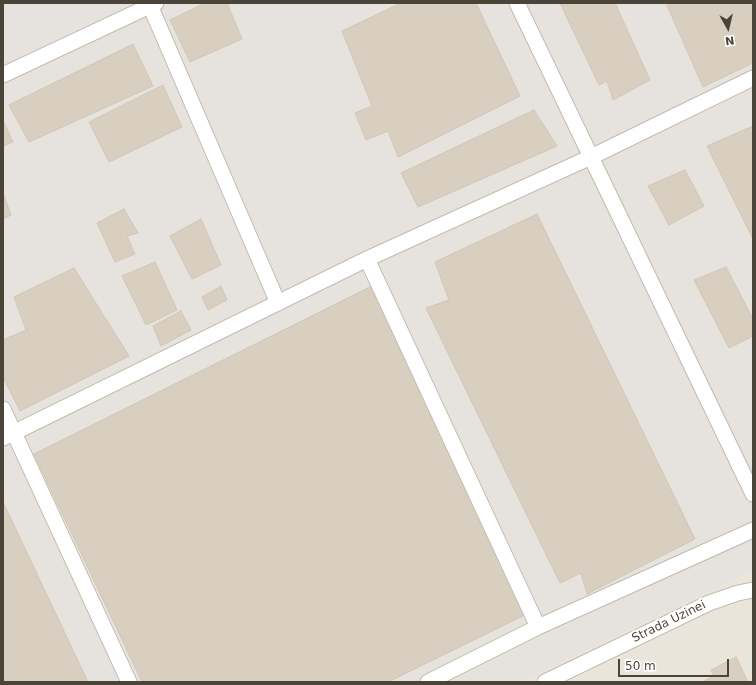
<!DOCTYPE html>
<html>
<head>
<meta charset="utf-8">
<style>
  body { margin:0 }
  #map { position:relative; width:756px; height:685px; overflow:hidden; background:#f6f3ec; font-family:"DejaVu Sans",sans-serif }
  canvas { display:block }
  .frame { position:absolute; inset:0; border:4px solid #4b4439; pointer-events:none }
  .north { position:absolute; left:708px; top:8px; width:40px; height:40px; -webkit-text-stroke:3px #fff; paint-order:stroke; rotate:172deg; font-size:11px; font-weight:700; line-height:16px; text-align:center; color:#4b4439 }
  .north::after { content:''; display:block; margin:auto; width:14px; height:18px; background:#4b4439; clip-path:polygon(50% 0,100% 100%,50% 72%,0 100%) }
  .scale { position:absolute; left:618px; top:659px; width:111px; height:18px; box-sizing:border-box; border:2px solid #4b4439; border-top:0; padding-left:5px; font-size:12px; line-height:14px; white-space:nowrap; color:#4b4439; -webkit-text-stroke:3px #fff; paint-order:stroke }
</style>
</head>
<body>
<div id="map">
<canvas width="756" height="685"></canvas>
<div class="frame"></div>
<div class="north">N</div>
<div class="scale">50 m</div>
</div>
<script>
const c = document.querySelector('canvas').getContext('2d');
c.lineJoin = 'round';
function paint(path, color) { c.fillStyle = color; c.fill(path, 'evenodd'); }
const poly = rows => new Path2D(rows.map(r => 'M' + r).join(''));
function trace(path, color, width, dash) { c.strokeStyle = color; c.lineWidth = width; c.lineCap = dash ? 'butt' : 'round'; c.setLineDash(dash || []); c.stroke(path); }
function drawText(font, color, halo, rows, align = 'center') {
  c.font = font + ' "DejaVu Sans",sans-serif'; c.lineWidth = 4; c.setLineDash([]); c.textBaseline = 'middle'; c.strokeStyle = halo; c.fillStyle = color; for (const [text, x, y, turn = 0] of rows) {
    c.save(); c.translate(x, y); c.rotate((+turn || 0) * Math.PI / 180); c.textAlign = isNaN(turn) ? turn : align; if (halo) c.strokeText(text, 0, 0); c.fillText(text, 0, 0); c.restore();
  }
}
const residential = poly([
  [753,571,753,682,521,682]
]);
const industrial = poly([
  [3,3,753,3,753,571,521,682,3,682]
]);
const building = poly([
  [205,3,227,3,242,39,190,62,170,20,205,3],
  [401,3,476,3,520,96,398,157,388,131,366,140,355,113,372,106,342,31,401,3],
  [560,3,615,3,650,80,613,100,607,81,599,85,560,3],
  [666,3,753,3,753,63,703,87,666,3],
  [133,44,153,86,29,142,9,105,133,44],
  [163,85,182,127,109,162,89,122,163,85],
  [534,110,557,146,418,207,401,173,534,110],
  [3,121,13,142,3,146,3,121],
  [753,126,753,239,707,146,753,126],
  [685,170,704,206,669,225,648,186,685,170],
  [4,196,11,215,3,219,3,197,4,196],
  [124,209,138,233,127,236,135,254,115,262,97,223,124,209],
  [537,214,695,539,587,594,581,573,560,583,426,308,449,300,435,262,537,214],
  [201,219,221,265,192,279,170,236,201,219],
  [155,262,177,310,146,325,122,276,155,262],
  [726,267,753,319,753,336,729,348,694,280,726,267],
  [74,268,129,356,20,411,3,377,3,340,26,330,14,297,74,268],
  [378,283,531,612,388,682,142,682,34,454,378,283],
  [221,286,227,300,208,310,202,297,221,286],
  [181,311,191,330,161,346,153,326,181,311],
  [3,502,88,682,3,682,3,502],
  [736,657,748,682,702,682,714,676,711,670,736,657]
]);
const minor = poly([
  [149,3,278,303],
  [517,3,753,494],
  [3,75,156,3],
  [367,259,538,627],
  [3,409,129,682],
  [3,438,367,259,591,157,753,78],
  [428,682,538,627,753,530],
  [545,682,709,603,738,593,753,590]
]);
const streetNames = [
  ["Strada Uzinei",669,622,-26]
];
paint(residential, '#eae5da');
paint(industrial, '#e6e2dd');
paint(building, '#d8cfc1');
trace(building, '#d3c7b4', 1);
trace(minor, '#c2bbae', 17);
trace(minor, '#fff', 15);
drawText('12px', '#4b4439', '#fff', streetNames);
</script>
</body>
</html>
